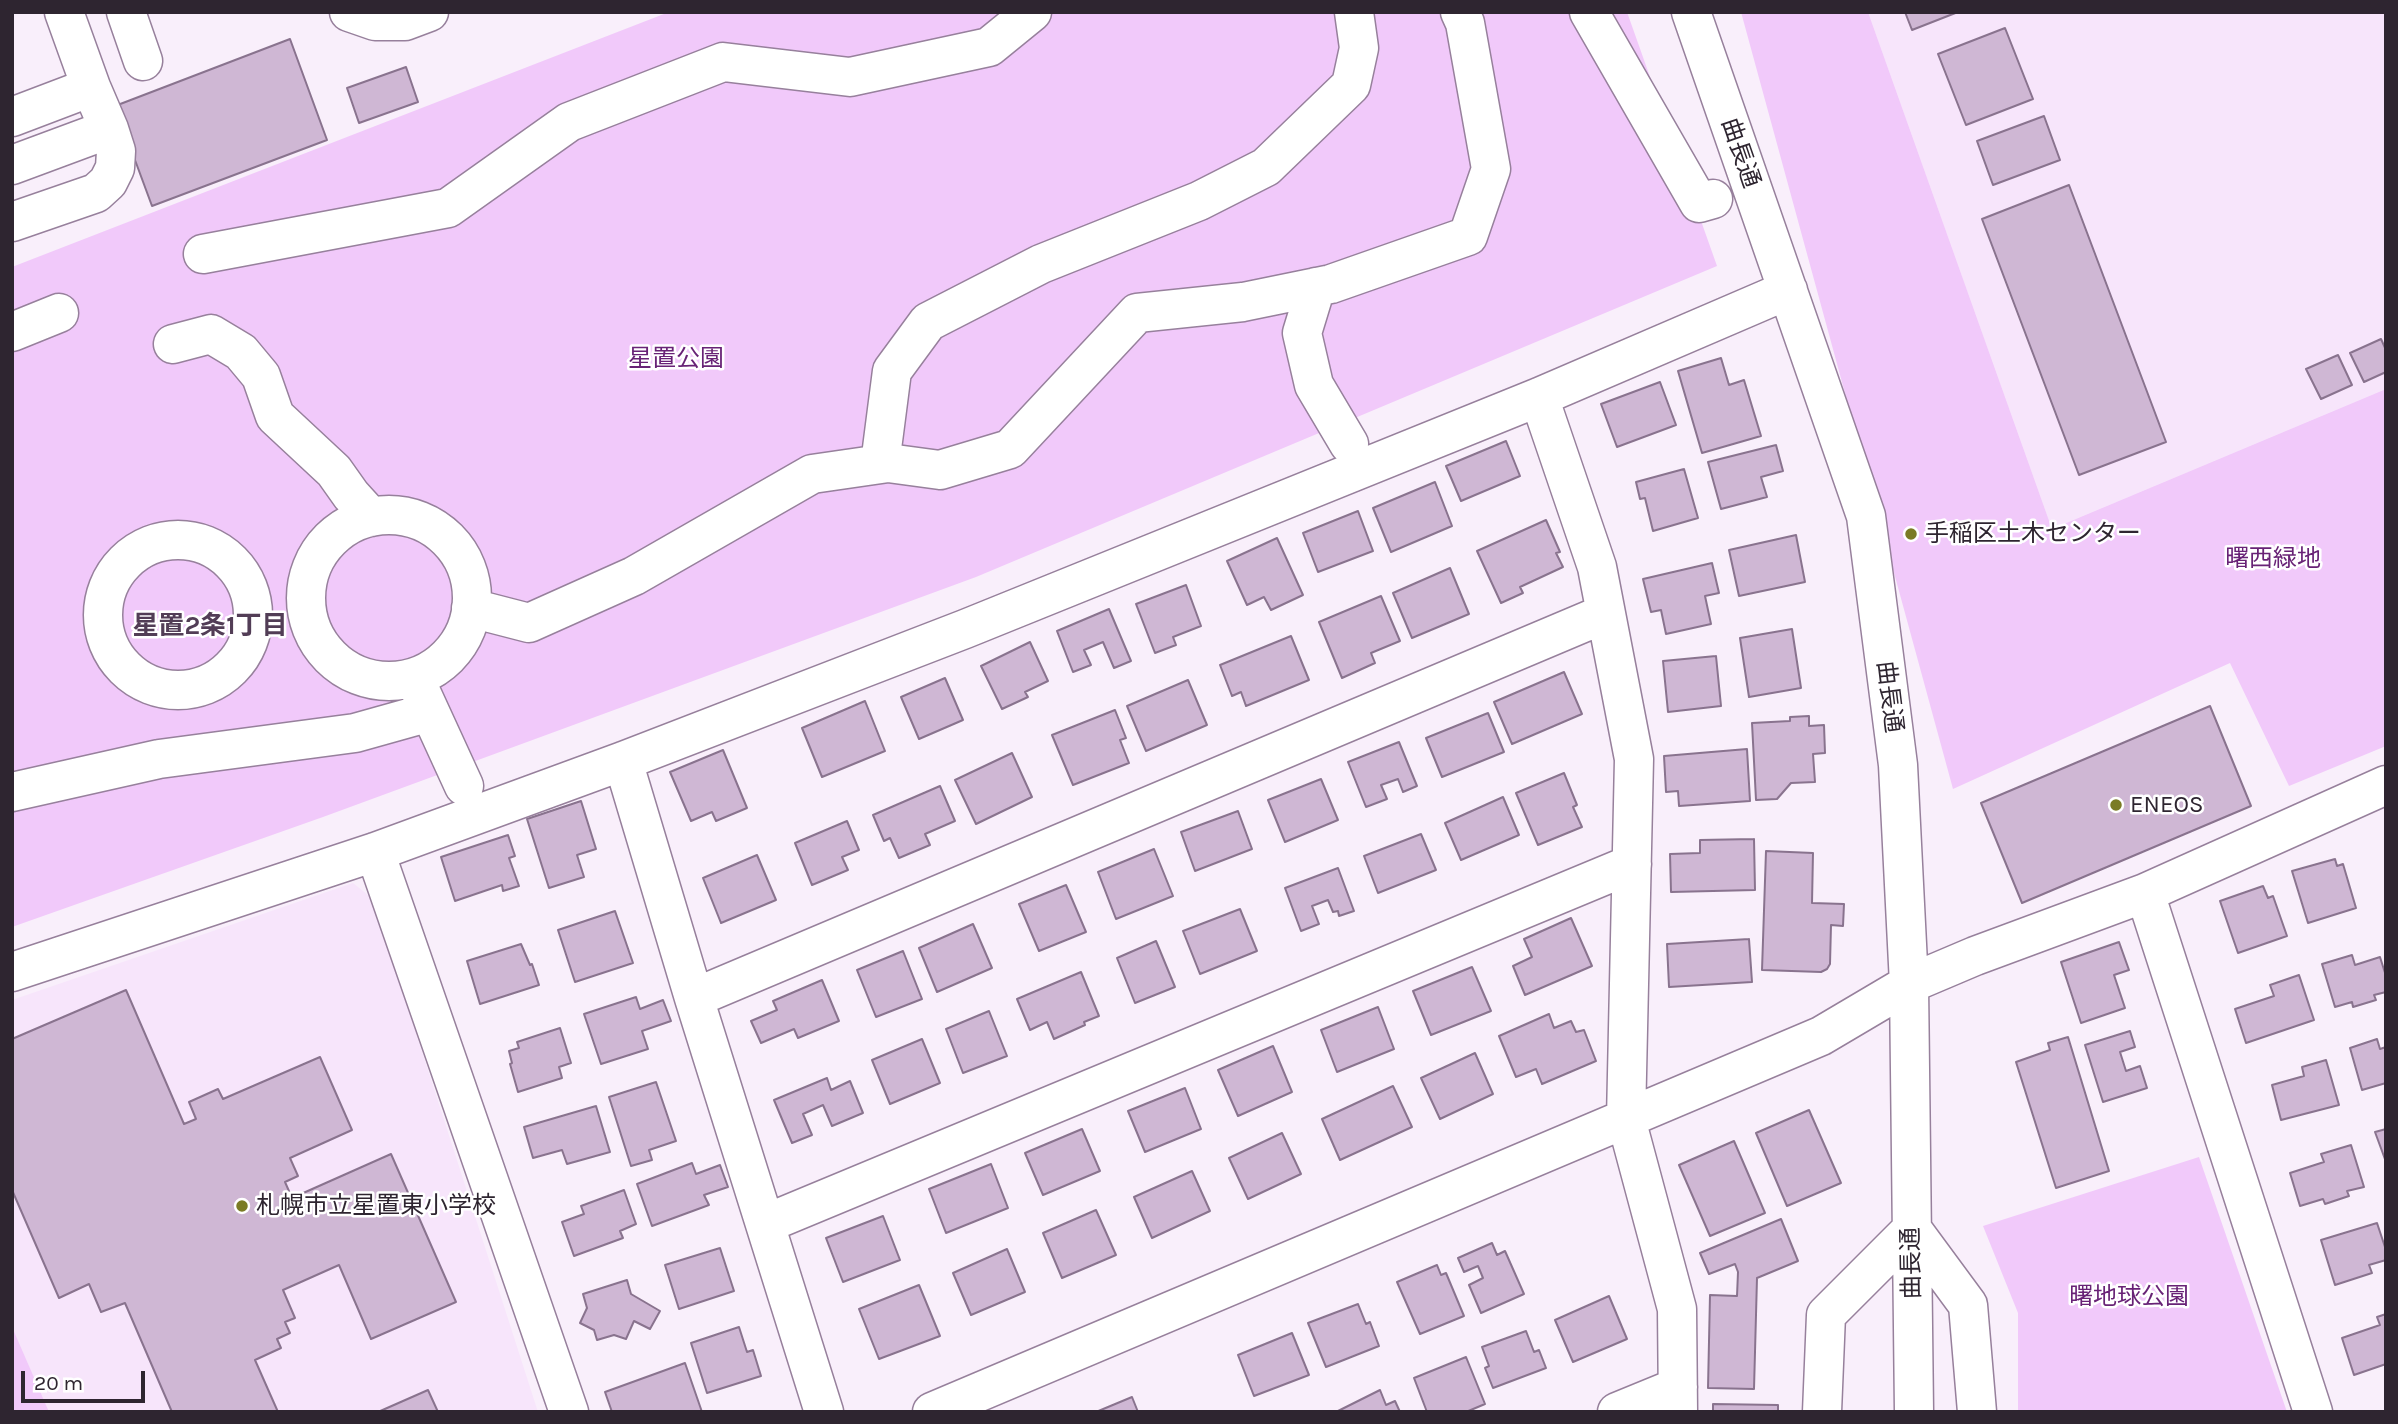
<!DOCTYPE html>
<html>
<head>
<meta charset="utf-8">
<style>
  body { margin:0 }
  #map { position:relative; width:2398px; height:1424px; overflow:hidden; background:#f9effb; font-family:Karla,sans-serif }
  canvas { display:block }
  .frame { position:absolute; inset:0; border:14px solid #2e2530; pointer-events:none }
  .scale { position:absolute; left:21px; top:1371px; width:124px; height:32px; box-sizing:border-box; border:4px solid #2e2530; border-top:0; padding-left:9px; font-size:21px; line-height:24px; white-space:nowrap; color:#2e2530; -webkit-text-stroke:5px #fff; paint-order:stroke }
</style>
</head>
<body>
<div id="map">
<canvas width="2398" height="1424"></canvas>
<div class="frame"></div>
<div class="scale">20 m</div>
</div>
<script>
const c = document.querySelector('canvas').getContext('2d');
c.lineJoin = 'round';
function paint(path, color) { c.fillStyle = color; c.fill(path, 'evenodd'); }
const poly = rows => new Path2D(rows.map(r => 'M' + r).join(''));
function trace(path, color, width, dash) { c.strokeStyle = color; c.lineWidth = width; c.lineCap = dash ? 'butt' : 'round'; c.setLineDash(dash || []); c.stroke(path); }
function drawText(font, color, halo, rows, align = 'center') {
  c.font = font + ' Karla,"Noto Sans JP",sans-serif'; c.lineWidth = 5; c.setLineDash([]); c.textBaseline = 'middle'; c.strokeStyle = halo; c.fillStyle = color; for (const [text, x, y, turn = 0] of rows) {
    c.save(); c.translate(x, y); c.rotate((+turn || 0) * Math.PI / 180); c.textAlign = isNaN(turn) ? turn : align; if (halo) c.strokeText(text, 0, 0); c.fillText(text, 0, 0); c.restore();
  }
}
const built = poly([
  [1868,12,2386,12,2386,389,2052,529],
  [353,883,373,899,538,1412,12,1412,12,1000]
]);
const green = poly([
  [669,12,1627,12,1717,266,976,577,323,817,12,927,12,267],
  [1741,12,1868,12,2052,529,2386,389,2386,746,2289,786,2230,663,1953,789],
  [2199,1157,2287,1412,2018,1412,2018,1313,1983,1226],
  [12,1327,49,1412,12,1412]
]);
const building = poly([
  [1905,12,1958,12,1912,30,1905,12],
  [2005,28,2033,99,1966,125,1938,54,2005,28],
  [290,39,327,140,152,206,115,106,290,39],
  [406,67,418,102,359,123,347,88,406,67],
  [2044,116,2060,160,1993,185,1977,141,2044,116],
  [2069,185,2166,442,2079,475,1982,219,2069,185],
  [2381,339,2386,350,2386,372,2364,382,2350,353,2381,339],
  [2338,355,2352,385,2321,399,2306,369,2338,355],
  [1721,358,1729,385,1744,380,1761,436,1702,453,1678,371,1721,358],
  [1660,382,1676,425,1617,447,1601,404,1660,382],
  [1506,441,1520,476,1461,501,1446,466,1506,441],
  [1776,445,1783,471,1761,477,1767,497,1721,509,1708,462,1776,445],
  [1684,469,1698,518,1653,531,1645,498,1640,499,1636,482,1684,469],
  [1435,482,1452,526,1391,552,1373,508,1435,482],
  [1358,511,1373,551,1318,572,1303,533,1358,511],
  [1546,520,1560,552,1556,553,1563,567,1520,587,1523,593,1501,603,1477,551,1546,520],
  [1796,535,1805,582,1739,596,1729,550,1796,535],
  [1277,538,1303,595,1271,610,1264,597,1247,605,1227,561,1277,538],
  [1712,563,1719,593,1705,596,1711,624,1666,634,1661,610,1651,612,1643,579,1712,563],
  [1450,568,1469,614,1412,638,1393,593,1450,568],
  [1186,585,1201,626,1173,637,1176,645,1155,653,1136,604,1186,585],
  [1381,596,1400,641,1371,653,1375,663,1342,678,1319,622,1381,596],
  [1109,609,1131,661,1114,668,1103,642,1084,650,1091,665,1073,672,1057,631,1109,609],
  [1792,629,1801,688,1749,697,1740,638,1792,629],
  [1291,636,1309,680,1246,706,1241,692,1232,696,1220,665,1291,636],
  [1030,642,1048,681,1025,692,1028,697,1002,709,981,666,1030,642],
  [1716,656,1721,706,1668,712,1663,661,1716,656],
  [1564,672,1582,714,1512,744,1494,702,1564,672],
  [945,678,963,720,919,739,901,697,945,678],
  [1188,680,1207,725,1146,751,1127,706,1188,680],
  [865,701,885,751,822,777,802,728,865,701],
  [2210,706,2251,806,2022,903,1981,803,2210,706],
  [1115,710,1126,738,1120,740,1129,763,1073,785,1052,735,1115,710],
  [1488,713,1504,752,1442,777,1426,738,1488,713],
  [1809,716,1809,726,1824,725,1825,753,1813,754,1815,782,1791,783,1777,799,1756,800,1752,723,1790,721,1790,717,1809,716],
  [1399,742,1417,786,1403,792,1398,779,1381,785,1387,799,1366,807,1348,762,1399,742],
  [1747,749,1750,801,1679,806,1678,791,1666,792,1664,756,1747,749],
  [723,750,747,808,716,821,712,812,691,821,670,772,723,750],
  [1012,753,1032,797,976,824,955,780,1012,753],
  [1564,773,1577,805,1573,807,1582,827,1538,845,1516,793,1564,773],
  [1321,779,1338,820,1285,842,1268,800,1321,779],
  [940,786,955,821,925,834,930,845,899,858,890,838,884,841,873,815,940,786],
  [1503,797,1519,835,1461,860,1445,823,1503,797],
  [581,801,596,849,577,855,584,877,549,888,527,819,581,801],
  [1238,811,1252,849,1195,871,1181,832,1238,811],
  [847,821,859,850,842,857,848,870,812,885,795,843,847,821],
  [1421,834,1436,870,1378,893,1364,856,1421,834],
  [508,835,515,856,509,858,519,886,503,891,502,885,455,901,441,857,508,835],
  [1754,839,1755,890,1671,892,1670,854,1700,853,1700,840,1754,839],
  [1154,849,1173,896,1116,919,1098,872,1154,849],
  [1766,851,1813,853,1812,903,1844,904,1843,926,1831,925,1830,964,1827,969,1821,972,1762,970,1766,851],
  [757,855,776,900,721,923,703,878,757,855],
  [2335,859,2337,866,2343,864,2356,908,2308,923,2292,871,2335,859],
  [1338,868,1354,911,1339,916,1338,911,1333,912,1328,900,1312,906,1319,924,1301,931,1285,888,1338,868],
  [1066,885,1086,932,1039,951,1019,904,1066,885],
  [2263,886,2268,898,2273,896,2287,936,2238,953,2220,901,2263,886],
  [1240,909,1257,951,1200,974,1183,931,1240,909],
  [615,911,633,963,575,982,558,930,615,911],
  [1571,918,1592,966,1525,995,1513,966,1532,957,1524,939,1571,918],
  [973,924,992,968,937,992,919,948,973,924],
  [1749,939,1752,982,1669,987,1667,944,1749,939],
  [1156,941,1175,987,1135,1003,1117,958,1156,941],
  [2119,942,2129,970,2114,975,2125,1008,2081,1023,2061,962,2119,942],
  [521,944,530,965,532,964,539,985,480,1004,467,961,521,944],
  [903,951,922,999,876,1017,857,970,903,951],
  [2352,955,2355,965,2380,957,2386,976,2386,992,2374,995,2376,1000,2353,1007,2352,1002,2335,1007,2322,964,2352,955],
  [1472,967,1491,1011,1431,1035,1413,991,1472,967],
  [1081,972,1099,1016,1084,1022,1085,1025,1054,1039,1047,1022,1030,1030,1017,999,1081,972],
  [2299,975,2314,1020,2246,1043,2235,1009,2274,996,2270,985,2299,975],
  [822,980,839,1021,798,1038,794,1029,761,1043,751,1021,777,1010,773,1001,822,980],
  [126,990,184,1124,196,1119,189,1102,218,1089,223,1099,320,1057,352,1130,290,1158,298,1176,285,1182,292,1198,391,1154,456,1302,371,1339,339,1265,283,1290,295,1318,285,1322,290,1333,277,1339,281,1348,255,1360,278,1412,172,1412,125,1303,101,1312,89,1284,59,1298,12,1190,12,1039,126,990],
  [636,997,640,1009,663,1000,671,1021,642,1031,648,1049,601,1064,584,1014,636,997],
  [1378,1007,1394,1049,1337,1072,1321,1030,1378,1007],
  [989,1011,1007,1056,963,1073,946,1029,989,1011],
  [1549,1014,1554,1028,1571,1021,1576,1032,1584,1030,1596,1061,1542,1084,1536,1069,1516,1077,1499,1036,1549,1014],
  [560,1028,571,1063,559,1067,562,1078,518,1092,510,1064,512,1063,509,1051,519,1048,517,1042,560,1028],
  [2130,1031,2135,1047,2120,1052,2126,1071,2140,1066,2147,1088,2103,1102,2085,1045,2130,1031],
  [2068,1037,2109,1171,2056,1188,2016,1062,2050,1050,2048,1043,2068,1037],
  [922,1039,940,1083,890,1104,872,1060,922,1039],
  [2377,1039,2380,1049,2386,1047,2386,1083,2362,1090,2350,1048,2377,1039],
  [1273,1046,1292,1092,1238,1116,1218,1070,1273,1046],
  [1475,1053,1493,1094,1440,1119,1421,1078,1475,1053],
  [2326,1060,2339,1105,2281,1120,2272,1085,2304,1076,2302,1067,2326,1060],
  [827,1078,831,1090,850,1081,863,1113,832,1126,823,1105,803,1114,812,1135,792,1143,774,1100,827,1078],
  [656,1082,676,1141,649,1150,652,1160,631,1166,609,1097,656,1082],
  [1393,1086,1412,1127,1340,1160,1322,1119,1393,1086],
  [1185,1088,1201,1129,1145,1152,1128,1111,1185,1088],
  [596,1106,610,1152,567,1164,562,1150,533,1158,524,1127,596,1106],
  [1809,1110,1841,1183,1787,1206,1756,1133,1809,1110],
  [1082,1129,1100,1171,1043,1195,1025,1153,1082,1129],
  [2386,1129,2386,1162,2375,1132,2386,1129],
  [1282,1133,1301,1174,1248,1199,1229,1158,1282,1133],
  [1734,1141,1765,1213,1710,1236,1679,1165,1734,1141],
  [2351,1145,2364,1187,2347,1191,2349,1196,2325,1204,2323,1199,2300,1206,2290,1173,2324,1162,2321,1154,2351,1145],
  [692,1163,696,1174,720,1165,728,1187,704,1195,709,1205,652,1226,637,1184,692,1163],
  [991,1164,1008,1208,946,1233,929,1189,991,1164],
  [1192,1171,1210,1211,1152,1238,1134,1197,1192,1171],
  [624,1190,636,1224,620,1231,623,1238,574,1256,562,1222,584,1214,581,1206,624,1190],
  [1096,1210,1116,1255,1062,1278,1043,1233,1096,1210],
  [883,1216,900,1260,843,1282,826,1238,883,1216],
  [1781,1219,1798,1261,1757,1278,1754,1389,1708,1388,1710,1295,1737,1296,1738,1272,1735,1264,1709,1274,1700,1253,1781,1219],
  [2377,1223,2386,1250,2386,1260,2369,1265,2372,1273,2335,1285,2321,1240,2377,1223],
  [1492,1243,1497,1255,1505,1251,1524,1294,1481,1313,1469,1285,1483,1278,1478,1266,1464,1272,1458,1258,1492,1243],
  [720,1248,734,1291,679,1309,665,1265,720,1248],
  [1007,1249,1025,1292,971,1315,953,1273,1007,1249],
  [1437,1265,1441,1275,1446,1273,1464,1316,1420,1334,1397,1282,1437,1265],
  [627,1280,631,1294,660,1311,650,1329,634,1321,626,1339,614,1335,597,1340,594,1330,580,1323,587,1308,583,1294,627,1280],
  [919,1285,940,1336,879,1359,859,1309,919,1285],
  [1609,1296,1627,1339,1573,1362,1555,1320,1609,1296],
  [1358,1304,1366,1324,1370,1322,1379,1346,1326,1367,1308,1323,1358,1304],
  [2386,1314,2386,1364,2354,1375,2342,1338,2380,1325,2377,1317,2386,1314],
  [739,1327,747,1352,753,1350,761,1376,707,1393,691,1343,739,1327],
  [1526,1331,1534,1352,1539,1350,1546,1368,1493,1388,1485,1368,1489,1366,1482,1347,1526,1331],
  [1292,1333,1309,1375,1254,1396,1238,1355,1292,1333],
  [1466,1357,1485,1404,1466,1412,1427,1412,1414,1378,1466,1357],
  [685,1363,702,1412,612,1412,605,1392,685,1363],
  [428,1390,438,1412,378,1412,428,1390],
  [1380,1390,1386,1405,1395,1401,1400,1412,1336,1412,1380,1390],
  [1132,1397,1138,1412,1096,1412,1132,1397],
  [1713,1404,1778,1405,1778,1412,1713,1412,1713,1404]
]);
const minor = poly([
  [126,12,143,61],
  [349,12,375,21,405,21,429,12],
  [1589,12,1699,203,1713,199],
  [1691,12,1866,516,1898,765,1909,984,1914,1412],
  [12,117,91,87],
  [12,165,109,129],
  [12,222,96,193,108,182,115,168,116,151,109,129,91,87,64,12],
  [203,254,448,208,569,122,723,62,850,77,989,47,1032,12],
  [1316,287,1302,333,1314,385,1349,444],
  [12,332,59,313],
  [173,344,211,334,241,352,261,376,275,416,334,471,351,495,371,517],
  [1539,397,1597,567,1634,759,1626,1119,1677,1309,1678,1412],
  [880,464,892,371,928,322,1041,264,1199,201,1266,167,1351,85,1359,48,1354,12],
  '306 598a83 83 0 1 1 166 0a83 83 0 1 1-166 0Z',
  '103 615a75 75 0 1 1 150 0a75 75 0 1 1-150 0Z',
  [471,608,529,623,634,576,812,474,888,463,940,470,1010,449,1137,313,1243,302,1331,284,1468,236,1491,169,1465,23,1460,12],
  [420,690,464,786],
  [623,761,694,998,824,1412],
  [12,792,159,759,355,733,430,712],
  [375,852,569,1412],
  [2145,893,2313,1412],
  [12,972,375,852,623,761,965,629,1539,397,1788,290],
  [694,998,1604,614],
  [765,1224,1632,864],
  [932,1412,1821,1036,1909,984,1975,956,2145,893,2386,785],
  [1617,1412,1678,1387],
  [1822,1412,1826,1315,1912,1229,1968,1305,1977,1412]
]);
const markers = [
  [1911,534,7,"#7a7b24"],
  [2116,805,7,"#7a7b24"],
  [242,1206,7,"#7a7b24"]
];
const streetNames = [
  ["曲長通",1740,153,71],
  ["曲長通",1889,697,83],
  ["曲長通",1912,1263,-91]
];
const parkNames = [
  ["星置公園",676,359],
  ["曙西緑地",2273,559],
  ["曙地球公園",2129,1297]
];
const poiNames = [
  ["手稲区土木センター",1925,534],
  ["ENEOS",2130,805],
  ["札幌市立星置東小学校",256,1206]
];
const neighbourhoodNames = [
  ["星置2条1丁目",210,627]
];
paint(built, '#f7e5fb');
paint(green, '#f1c9fa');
paint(building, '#cfb7d4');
trace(building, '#89738e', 2);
trace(minor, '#97809c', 41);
trace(minor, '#fff', 38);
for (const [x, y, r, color] of markers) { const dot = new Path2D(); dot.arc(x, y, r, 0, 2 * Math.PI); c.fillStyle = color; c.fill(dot); trace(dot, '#fff', 2.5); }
drawText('24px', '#2e2530', '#fff', streetNames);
drawText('24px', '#682276', '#fff', parkNames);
drawText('24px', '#2e2530', '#fff', poiNames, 'left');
drawText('bold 26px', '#523d56', '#fff', neighbourhoodNames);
</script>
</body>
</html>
